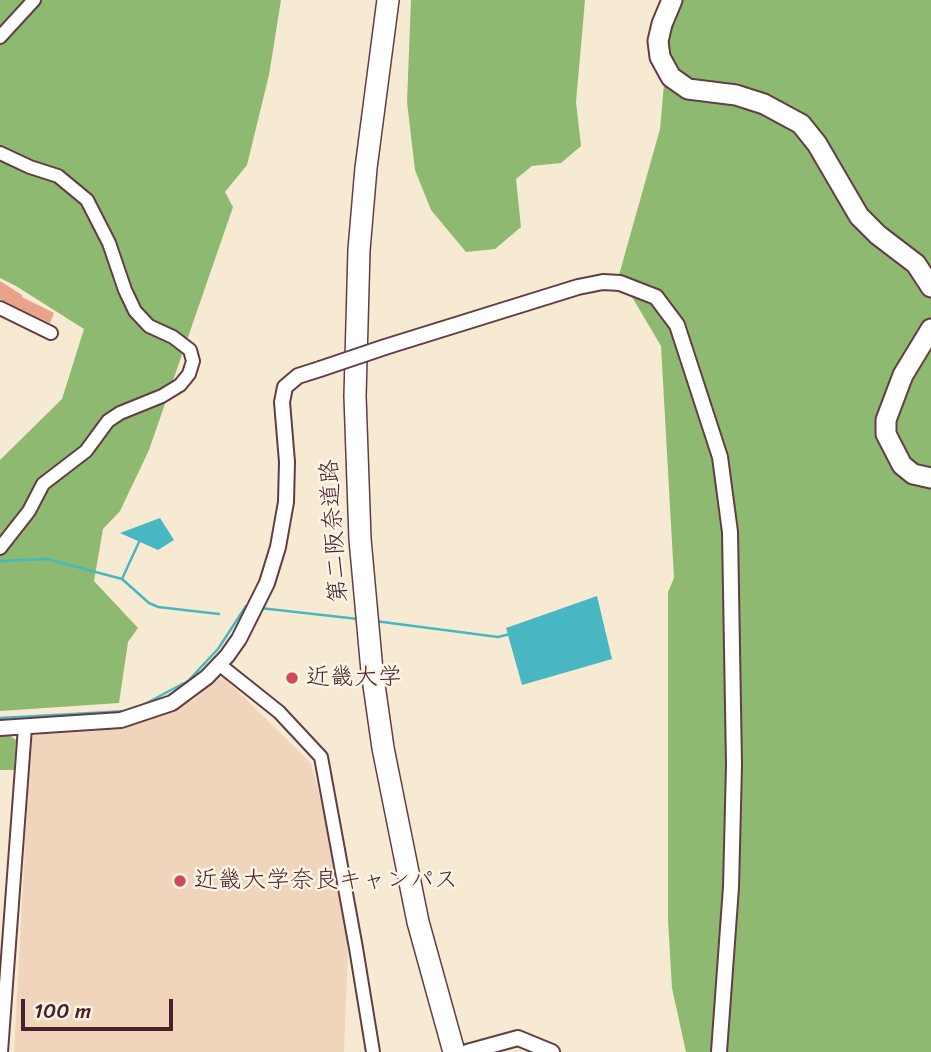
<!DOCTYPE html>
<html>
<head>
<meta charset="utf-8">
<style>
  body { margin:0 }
  #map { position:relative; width:931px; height:1052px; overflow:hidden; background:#f6ead2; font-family:Sriracha,sans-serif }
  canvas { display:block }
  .scale { position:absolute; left:21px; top:999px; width:152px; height:32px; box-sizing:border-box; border:4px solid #4a1f2b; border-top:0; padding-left:9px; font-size:21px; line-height:24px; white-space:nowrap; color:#4a1f2b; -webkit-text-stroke:5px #fcf5e5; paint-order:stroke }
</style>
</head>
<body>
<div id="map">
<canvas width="931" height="1052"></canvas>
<div class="scale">100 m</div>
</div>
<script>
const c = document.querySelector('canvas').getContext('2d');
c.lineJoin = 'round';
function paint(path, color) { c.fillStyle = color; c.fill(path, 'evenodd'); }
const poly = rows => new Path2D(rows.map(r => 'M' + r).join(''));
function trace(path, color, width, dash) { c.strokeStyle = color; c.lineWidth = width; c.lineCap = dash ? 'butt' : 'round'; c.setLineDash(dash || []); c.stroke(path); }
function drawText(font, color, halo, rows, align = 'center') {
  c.font = font + ' Sriracha,"Klee One",sans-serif'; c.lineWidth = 5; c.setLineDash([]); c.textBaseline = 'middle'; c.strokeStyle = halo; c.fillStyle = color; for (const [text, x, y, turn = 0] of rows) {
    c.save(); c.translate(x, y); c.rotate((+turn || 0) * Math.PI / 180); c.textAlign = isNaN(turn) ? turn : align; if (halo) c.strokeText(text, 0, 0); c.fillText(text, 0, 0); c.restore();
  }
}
const built = poly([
  [220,674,311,763,324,815,348,948,344,1052,14,1052,31,735,97,731,148,720,194,700]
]);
const forest = poly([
  [0,0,281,0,269,75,247,165,225,192,233,207,149,450,120,511,103,529,94,581,138,628,128,642,119,703,0,711,0,460,62,399,84,329,16,286,0,278],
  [411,0,585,0,576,102,581,146,561,163,532,166,516,179,521,227,495,249,466,252,431,210,415,170,407,102],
  [683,0,931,0,931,1052,686,1052,672,988,668,920,668,592,674,578,661,346,619,275,660,129,669,28],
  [0,734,8,734,16,740,14,770,0,770]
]);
const water = poly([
  [160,518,174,540,158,550,120,533],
  [597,596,612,659,522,685,506,628]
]);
const stream = poly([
  [0,561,47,559,122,579,149,603,158,607,219,614],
  [122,579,139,542],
  [260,608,358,619],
  [375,621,498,637,510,634],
  [143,705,188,681,218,649,246,606,250,606],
  [0,718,127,711]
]);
const building = poly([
  [0,281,22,295,22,297,54,313,50,323,0,299]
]);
const minor = poly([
  [0,37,34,0],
  [0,153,30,167,58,176,87,200,109,243,125,290,135,311,149,326,173,337,190,350,193,361,189,374,180,385,162,396,120,413,108,421,86,451,43,484,29,511,0,548],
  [0,308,51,333],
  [220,665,279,712,321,757,356,948,373,1052],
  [1,1052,25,727]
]);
const tertiary = poly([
  [385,347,578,287,603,282,620,283,656,297,677,325,720,457,730,532,734,765,731,887,719,1052],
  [0,728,121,720,172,703,207,677,227,656,239,639,267,583,278,547,286,502,287,462,282,402,285,387,298,376,320,369],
  [467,1052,518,1038,552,1052]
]);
const trunk = poly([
  [672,0,662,24,658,41,660,57,671,77,688,89,736,95,764,104,801,124,817,144,859,216,878,235,916,264,931,287],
  [931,329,903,375,886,420,886,434,902,465,913,474,931,478]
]);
const motorway = poly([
  [388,0,366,168,359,250,355,396,360,539,372,671,383,748,418,922,454,1052]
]);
const tertiaryBridge = poly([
  [320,369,385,347]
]);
const markers = [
  [292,678,7,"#d1495b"],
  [180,881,7,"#d1495b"]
];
const streetNames = [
  ["第二阪奈道路",335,531,-94]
];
const poiNames = [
  ["近畿大学",306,678],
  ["近畿大学奈良キャンパス",194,881]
];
paint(built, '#f0d5bc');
paint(forest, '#8eb970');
paint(water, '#49b7c2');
trace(stream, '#49b7c2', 2.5);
paint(building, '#eca18b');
trace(minor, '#643d44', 16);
trace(tertiary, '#643d44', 18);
trace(trunk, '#643d44', 23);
trace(motorway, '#643d44', 24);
trace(minor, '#fff', 12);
trace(tertiary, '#fff', 14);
trace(trunk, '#fff', 19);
trace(motorway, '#fff', 21);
trace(tertiaryBridge, '#643d44', 18, []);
trace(tertiaryBridge, '#fff', 14);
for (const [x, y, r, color] of markers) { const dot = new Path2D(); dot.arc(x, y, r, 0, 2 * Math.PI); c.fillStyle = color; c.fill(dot); trace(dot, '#fcf5e5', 2.5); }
drawText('24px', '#4a1f2b', '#fcf5e5', streetNames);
drawText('24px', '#4a1f2b', '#fcf5e5', poiNames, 'left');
</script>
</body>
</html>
